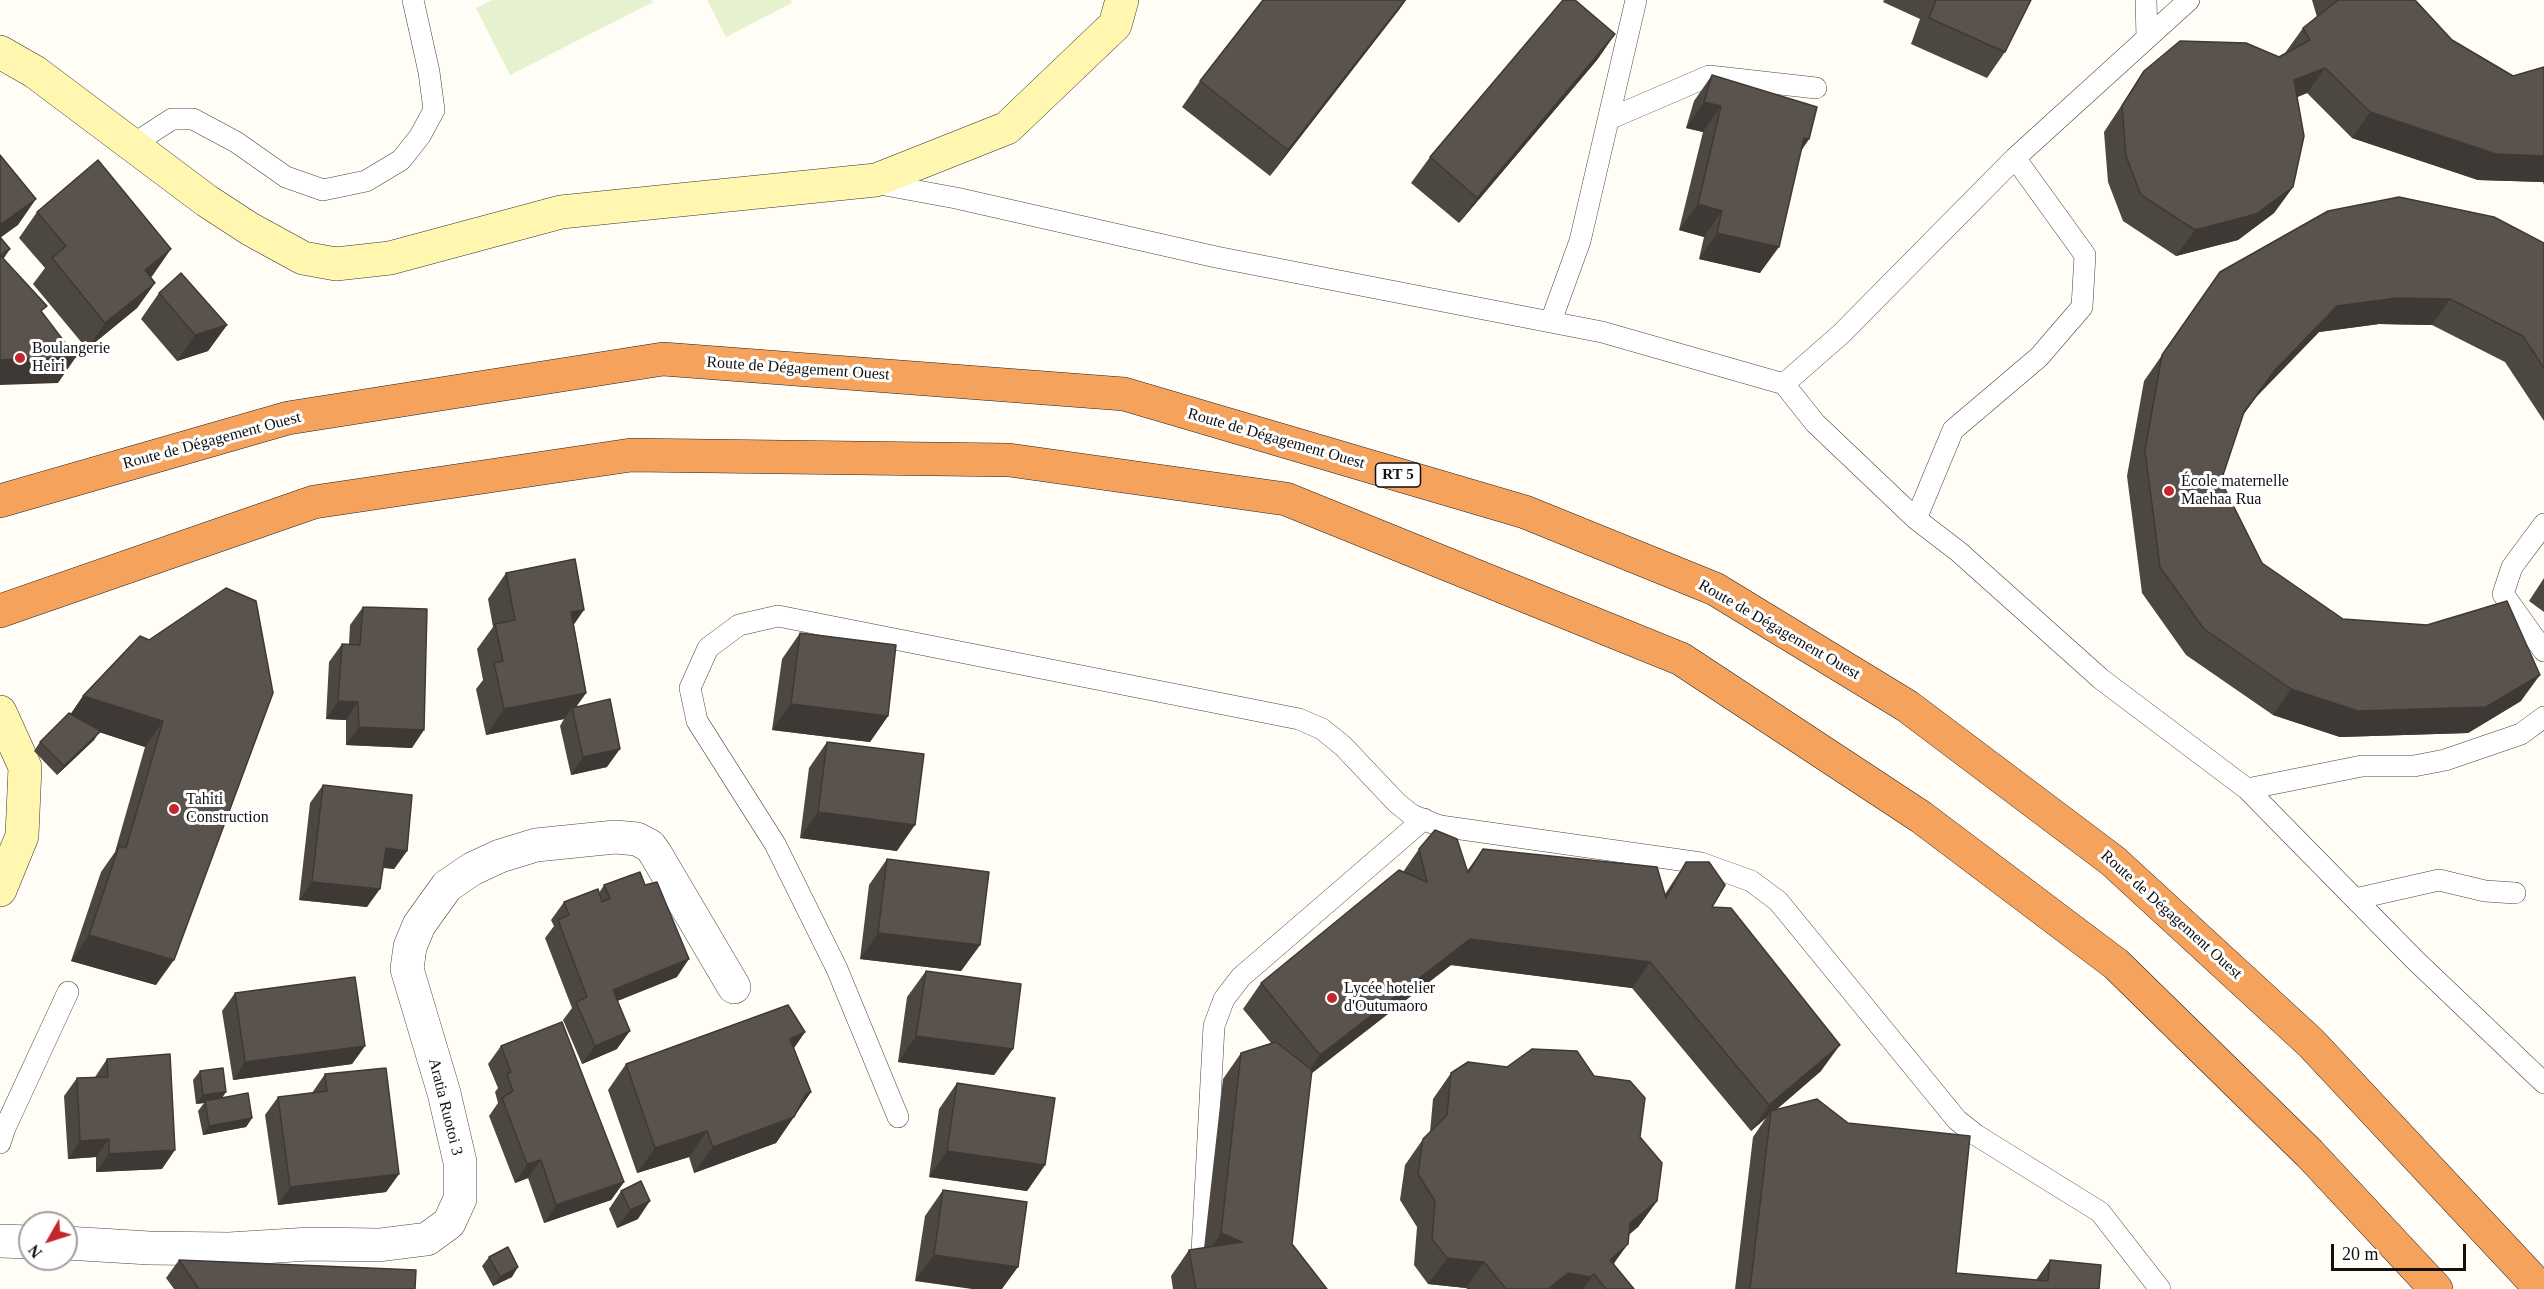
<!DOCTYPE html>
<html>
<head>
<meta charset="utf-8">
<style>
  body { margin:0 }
  #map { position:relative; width:2544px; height:1289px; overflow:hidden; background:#fffdf5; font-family:Georgia,serif }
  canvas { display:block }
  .north { position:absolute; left:18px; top:1211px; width:60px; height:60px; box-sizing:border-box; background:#fff; border:2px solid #a0a0a0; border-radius:50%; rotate:231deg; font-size:16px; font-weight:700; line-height:24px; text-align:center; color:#111 }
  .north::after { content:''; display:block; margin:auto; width:21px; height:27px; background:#c4262e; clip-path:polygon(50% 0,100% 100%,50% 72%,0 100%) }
  .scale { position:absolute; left:2331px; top:1244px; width:135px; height:27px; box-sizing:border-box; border:3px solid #111; border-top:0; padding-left:8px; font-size:18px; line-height:21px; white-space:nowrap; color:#111; -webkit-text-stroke:4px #fff; paint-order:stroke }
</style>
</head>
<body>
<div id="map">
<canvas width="2544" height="1289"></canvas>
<div class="north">N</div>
<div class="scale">20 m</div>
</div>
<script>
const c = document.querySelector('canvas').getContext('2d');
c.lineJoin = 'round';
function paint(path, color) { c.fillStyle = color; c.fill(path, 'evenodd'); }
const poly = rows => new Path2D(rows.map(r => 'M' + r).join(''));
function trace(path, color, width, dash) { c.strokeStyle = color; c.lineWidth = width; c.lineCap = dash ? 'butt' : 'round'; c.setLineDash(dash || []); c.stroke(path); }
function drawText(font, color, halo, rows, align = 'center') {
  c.font = font + ' Georgia,serif'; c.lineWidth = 6; c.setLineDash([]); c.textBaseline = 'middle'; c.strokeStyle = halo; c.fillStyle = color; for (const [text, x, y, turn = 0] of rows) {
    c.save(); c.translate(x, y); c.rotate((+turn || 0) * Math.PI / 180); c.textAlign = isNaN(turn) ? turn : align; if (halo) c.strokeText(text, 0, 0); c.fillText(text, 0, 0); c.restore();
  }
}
const pitch = poly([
  [492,0,651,0,653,2,510,75,476,8],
  [707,0,791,0,792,3,726,37]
]);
const lane = poly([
  [2146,0,2147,38],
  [1609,119,1709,76,1816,88],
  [132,145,172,119,193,119,236,142,286,177,323,190,366,181,401,160,420,136,434,110,429,72,413,0],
  [874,183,956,198,1216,257,1602,332,1784,384,1815,423,1916,519,1959,552,2101,679,2247,789,2415,960,2544,1083],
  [1551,321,1580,241,1636,0],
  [1784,384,1841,334,2015,158,2189,0],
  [1916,519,1953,430,2039,357,2082,307,2085,255,2015,158],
  [2544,524,2512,567,2503,594,2544,651],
  [2247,789,2362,766,2414,766,2445,760,2521,734,2544,717],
  [2355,899,2439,880,2485,891,2515,893],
  [898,1117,837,969,775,844,697,721,690,688,708,648,739,625,778,616,1299,719,1322,729,1343,746,1397,803,1412,815,1440,826,1701,863,1751,881,1778,901,1957,1120,1976,1135,2100,1212,2160,1289],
  [0,1143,5,1128,68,992],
  [1200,1289,1214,1026,1224,999,1241,977,1424,819]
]);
const street = poly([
  [0,1241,30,1242],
  [66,1243,149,1248,229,1249,310,1244,379,1245,427,1239,449,1223,460,1199,460,1162,444,1093,407,969,410,947,419,925,447,886,472,869,500,856,536,845,615,837,637,839,650,846,655,853,734,987]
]);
const secondary = poly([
  [0,52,35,72,207,201,250,229,303,258,336,264,390,258,561,212,876,180,1007,128,1115,25,1122,0],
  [0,712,25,767,22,836,0,890]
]);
const highway = poly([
  [0,501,288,418,663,359,1124,394,1525,512,1715,589,1907,706,2113,861,2311,1043,2541,1289],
  [0,611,314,502,631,455,1009,460,1286,499,1681,659,1921,817,2116,964,2310,1154,2436,1289]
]);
const wall = poly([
  [1263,0,1406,0,1270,176,1182,107,1200,81],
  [1884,0,2031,0,2005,52,1987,78,1911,44,1920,19,1883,2],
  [2312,0,2415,0,2452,40,2513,76,2544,67,2544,185,2543,182,2478,180,2352,138,2307,93,2297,97,2293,187,2274,213,2238,240,2176,256,2123,221,2108,182,2104,132,2144,71,2279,57,2285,53,2303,28,2317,17],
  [1615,34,1597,60,1459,223,1411,183,1430,157],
  [1712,75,1809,139,1801,151,1760,273,1699,259,1704,237,1679,230,1703,132,1686,128,1694,101],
  [37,212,153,275,151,277,155,283,137,308,87,349,33,284,45,268,19,238],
  [2544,243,2544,421,2505,362,2432,325,2379,324,2319,332,2257,396,2243,415,2221,481,2262,563,2343,619,2521,701,2468,733,2340,737,2273,715,2186,655,2142,593,2127,476,2144,381,2220,272],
  [159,293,227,325,208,351,177,361,141,319],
  [506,573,574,625,586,693,576,707,607,767,571,775,560,726,564,719,486,735,476,689,483,680,477,649,493,627,488,599],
  [2544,578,2544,612,2529,601],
  [226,588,156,985,71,961,101,872,115,852,145,747,99,732,94,740,57,775,34,751,40,742,71,714,83,696,149,640],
  [363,607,412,748,346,745,346,720,326,719,329,662,342,644,349,644,350,625],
  [800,633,888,716,870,742,772,730,782,659],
  [827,742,897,851,800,838,809,768],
  [323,785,407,851,394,869,383,868,367,907,299,900,310,803],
  [1419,849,1467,871,1483,849,1665,894,1686,862,1712,907,1821,1071,1776,1110,1956,1273,2036,1280,2050,1260,2099,1289,1735,1289,1753,1137,1766,1118,1751,1131,1632,988,1451,965,1311,1073,1292,1244,1327,1289,1173,1289,1171,1276,1189,1250,1204,1248,1223,1079,1241,1053,1271,1043,1243,1009,1261,983,1403,872],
  [887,859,980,945,961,971,860,959,869,885],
  [604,885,677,977,617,1001,617,1049,582,1064,563,1020,572,1008,545,938,554,926,551,920,564,902,599,893],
  [926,971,1013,1049,994,1075,898,1062,907,997],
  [235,993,365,1046,352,1064,233,1080,222,1011],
  [805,1032,794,1048,811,1092,776,1143,694,1173,689,1157,637,1173,608,1090,626,1064],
  [501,1046,624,1182,611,1200,544,1223,528,1178,515,1183,489,1116,498,1103,495,1092,498,1088,488,1064],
  [107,1059,162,1169,96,1172,96,1157,68,1159,64,1096,77,1078,95,1077],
  [1507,1067,1594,1076,1640,1137,1657,1201,1638,1227,1628,1235,1614,1264,1634,1289,1467,1289,1466,1288,1428,1284,1414,1265,1417,1227,1400,1200,1405,1165,1423,1139,1430,1132,1433,1099,1451,1073],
  [200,1071,226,1092,221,1098,252,1118,246,1127,203,1135,198,1111,204,1103,196,1104,193,1080],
  [325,1074,399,1174,386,1192,278,1205,265,1115,278,1097,312,1093],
  [957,1083,1045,1165,1027,1191,929,1177,939,1109],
  [943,1190,1027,1202,915,1281,925,1216],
  [621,1191,638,1219,617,1228,609,1209],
  [489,1257,512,1277,493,1286,482,1266],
  [179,1260,415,1289,174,1289,166,1278]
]);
const shadedWall = poly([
  [1405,0,1406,0,1399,10,1270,176,1288,150],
  [1615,34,1597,60,1459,223,1477,198],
  [2325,68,2307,93,2276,106,2294,80],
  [1704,102,1721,106,1703,132,1686,128],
  [2370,112,2544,156,2544,181,2543,182,2478,180,2352,138],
  [1804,138,1809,139,1791,165],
  [2293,187,2274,213,2238,240,2176,256,2195,230],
  [36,199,18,225,0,238,0,225],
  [1698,204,1722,211,1704,237,1679,230],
  [1717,233,1779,247,1760,273,1699,259],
  [10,249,0,264,0,256],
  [171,249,153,275,127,296,145,270],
  [155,283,137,308,87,349,105,323],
  [2397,298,2450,299,2432,325,2379,324,2319,332,2257,396,2226,438,2275,370,2337,306],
  [227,325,208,351,177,361,195,335],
  [76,357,58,383,0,385,0,360],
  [584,610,566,636,571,612],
  [2540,675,2521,701,2468,733,2340,737,2273,715,2291,689],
  [586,693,573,711,572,708,564,719,486,735,504,709],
  [83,696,163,721,145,747,99,732,94,740,57,775,64,766,65,722],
  [338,701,358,702,346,720,326,719],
  [791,704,888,716,870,742,772,730],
  [359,727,424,730,412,748,346,745],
  [620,749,607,767,571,775,583,757],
  [818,812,915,825,897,851,800,838],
  [386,848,407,851,394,869,373,866],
  [312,882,380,889,367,907,299,900],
  [878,933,980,945,961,971,860,959],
  [89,935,174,960,156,985,71,961],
  [1470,939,1650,962,1632,988,1451,965,1302,1081,1320,1055],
  [689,959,677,977,600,1008,613,990],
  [630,1031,617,1049,582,1064,595,1046],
  [805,1032,787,1058,790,1039],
  [916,1036,1013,1049,994,1075,898,1062],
  [1840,1045,1821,1071,1771,1114,1771,1111,1766,1118,1751,1131,1769,1105],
  [365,1046,352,1064,233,1080,245,1062],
  [226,1092,220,1101,205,1101,204,1103,196,1104,203,1095],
  [811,1092,776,1143,694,1173,713,1147],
  [252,1118,246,1127,203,1135,209,1126],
  [707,1131,689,1157,637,1173,655,1148],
  [109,1139,96,1157,68,1159,80,1141],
  [175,1150,162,1169,96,1172,109,1154],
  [947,1151,1045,1165,1027,1191,929,1177],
  [541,1160,528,1178,515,1183,527,1164],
  [399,1174,386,1192,278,1205,290,1187],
  [624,1182,611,1200,544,1223,556,1205],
  [650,1201,638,1219,617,1228,630,1210],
  [1657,1201,1638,1227,1612,1249,1630,1223],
  [1221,1233,1242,1242,1203,1259],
  [1628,1244,1609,1270,1610,1260],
  [934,1255,1018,1267,1002,1289,972,1289,915,1281],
  [1447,1258,1484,1262,1466,1288,1428,1284],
  [518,1267,512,1277,493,1286,500,1277],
  [1568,1273,1594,1274,1583,1289,1548,1289]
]);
const building = poly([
  [1263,0,1405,0,1288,150,1200,81,1263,0],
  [1563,0,1575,0,1615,34,1477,198,1430,157,1563,0],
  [1936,0,2031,0,2005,52,1929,18,1936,0],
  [2338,0,2415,0,2452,40,2513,76,2544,67,2544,156,2496,154,2370,112,2325,68,2294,80,2304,136,2293,187,2256,214,2195,230,2141,195,2126,156,2122,106,2144,71,2180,41,2246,43,2279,57,2310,40,2303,28,2338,0],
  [1712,75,1817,107,1809,139,1804,138,1779,247,1717,233,1722,211,1698,204,1721,106,1704,102,1712,75],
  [0,155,36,199,0,225,0,155],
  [98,160,171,249,145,270,155,283,105,323,52,258,66,246,37,212,98,160],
  [2399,197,2494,217,2544,243,2544,368,2523,336,2450,299,2397,298,2337,306,2275,370,2244,412,2221,481,2262,563,2343,619,2427,625,2507,601,2540,675,2486,707,2358,711,2291,689,2204,629,2160,567,2145,450,2162,355,2220,272,2328,211,2399,197],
  [0,237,10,249,0,255,47,306,41,311,76,357,0,360,0,237],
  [181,273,227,325,195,335,159,293,181,273],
  [575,559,584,610,571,612,586,693,504,709,494,663,503,661,495,624,515,620,506,573,575,559],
  [226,588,256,601,273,693,174,960,89,935,119,846,126,848,163,721,83,696,140,636,149,640,226,588],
  [363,607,427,609,424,730,359,727,358,702,338,701,342,644,360,645,363,607],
  [800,633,896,645,888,716,791,704,800,633],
  [610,699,620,749,583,757,572,708,610,699],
  [69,713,101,731,64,766,40,742,69,713],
  [827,742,924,754,915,825,818,812,827,742],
  [323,785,412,795,407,851,386,848,380,889,312,882,323,785],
  [1435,830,1457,839,1468,873,1483,849,1657,867,1666,898,1686,862,1709,862,1725,885,1712,907,1731,908,1840,1045,1769,1105,1650,962,1470,939,1320,1055,1261,983,1399,870,1427,882,1419,849,1435,830],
  [887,859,989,872,980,945,878,933,887,859],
  [640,872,645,885,657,882,689,959,613,990,630,1031,595,1046,576,1002,587,997,558,920,569,915,564,902,598,889,602,902,610,898,604,885,640,872],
  [926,971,1021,984,1013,1049,916,1036,926,971],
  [355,977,365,1046,245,1062,235,993,355,977],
  [788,1005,805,1032,790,1039,811,1092,806,1094,794,1117,713,1147,707,1131,655,1148,626,1064,788,1005],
  [562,1022,624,1182,556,1205,541,1160,527,1164,502,1098,513,1091,507,1074,511,1072,501,1046,562,1022],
  [1276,1042,1312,1070,1292,1244,1327,1289,1196,1289,1189,1250,1242,1242,1221,1233,1241,1053,1276,1042],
  [1532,1049,1577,1051,1594,1076,1630,1081,1645,1098,1640,1137,1662,1163,1657,1201,1630,1223,1628,1244,1610,1260,1634,1289,1606,1289,1594,1274,1591,1277,1568,1273,1548,1289,1506,1289,1484,1262,1447,1258,1432,1239,1435,1201,1418,1174,1423,1139,1447,1115,1451,1073,1468,1062,1507,1067,1532,1049],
  [170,1054,175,1150,109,1154,109,1139,80,1141,77,1078,108,1077,107,1059,170,1054],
  [223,1068,226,1092,203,1095,200,1071,223,1068],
  [386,1068,399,1174,290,1187,278,1097,327,1091,325,1074,386,1068],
  [957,1083,1055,1098,1045,1165,947,1151,957,1083],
  [248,1093,252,1118,209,1126,205,1101,248,1093],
  [1817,1099,1848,1123,1970,1136,1956,1273,2048,1281,2050,1260,2101,1265,2099,1289,1750,1289,1771,1111,1817,1099],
  [641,1181,650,1201,630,1210,621,1191,641,1181],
  [943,1190,1027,1202,1018,1267,934,1255,943,1190],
  [508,1247,518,1267,500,1277,489,1257,508,1247],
  [179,1260,416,1270,415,1289,199,1289,179,1260]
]);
const markers = [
  [20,358,6,"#c4262e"],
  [2169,491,6,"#c4262e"],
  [174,809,6,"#c4262e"],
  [1332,998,6,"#c4262e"]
];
const shields = [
  [1398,475,45]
];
const shieldNames = [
  ["RT 5",1398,475]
];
const poiNames = [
  ["Boulangerie",32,349],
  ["Heiri",32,367],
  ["École maternelle",2181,482],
  ["Maehaa Rua",2181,500],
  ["Tahiti",186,800],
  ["Construction",186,818],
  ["Lycée hotelier",1344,989],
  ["d'Outumaoro",1344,1007]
];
const streetNames = [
  ["Route de Dégagement Ouest",798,369,4],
  ["Route de Dégagement Ouest",1276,439,16],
  ["Route de Dégagement Ouest",212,441,-15],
  ["Route de Dégagement Ouest",1779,630,30],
  ["Route de Dégagement Ouest",2171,915,42],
  ["Aratia Ruotoi 3",445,1107,76]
];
paint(pitch, '#e6f2cf');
trace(lane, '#444', 22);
trace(street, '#444', 34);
trace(secondary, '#333', 34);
trace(highway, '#222', 34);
trace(lane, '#fff', 21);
trace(street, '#fff', 33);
trace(secondary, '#fff6b0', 33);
trace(highway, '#f5a25d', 33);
paint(wall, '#4d4742');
paint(shadedWall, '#3f3936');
paint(building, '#5a524d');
trace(building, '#3f3936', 1.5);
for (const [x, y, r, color] of markers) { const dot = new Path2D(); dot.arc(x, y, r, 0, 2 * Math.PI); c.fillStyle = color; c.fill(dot); trace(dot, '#fff', 2); }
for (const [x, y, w] of shields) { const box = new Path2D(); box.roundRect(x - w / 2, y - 12, w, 24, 4.5); c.fillStyle = '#fff'; c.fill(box); trace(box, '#111', 1.5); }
drawText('bold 15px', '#111', null, shieldNames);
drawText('16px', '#111', '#fff', poiNames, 'left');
drawText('16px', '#111', '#fff', streetNames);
</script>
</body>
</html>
